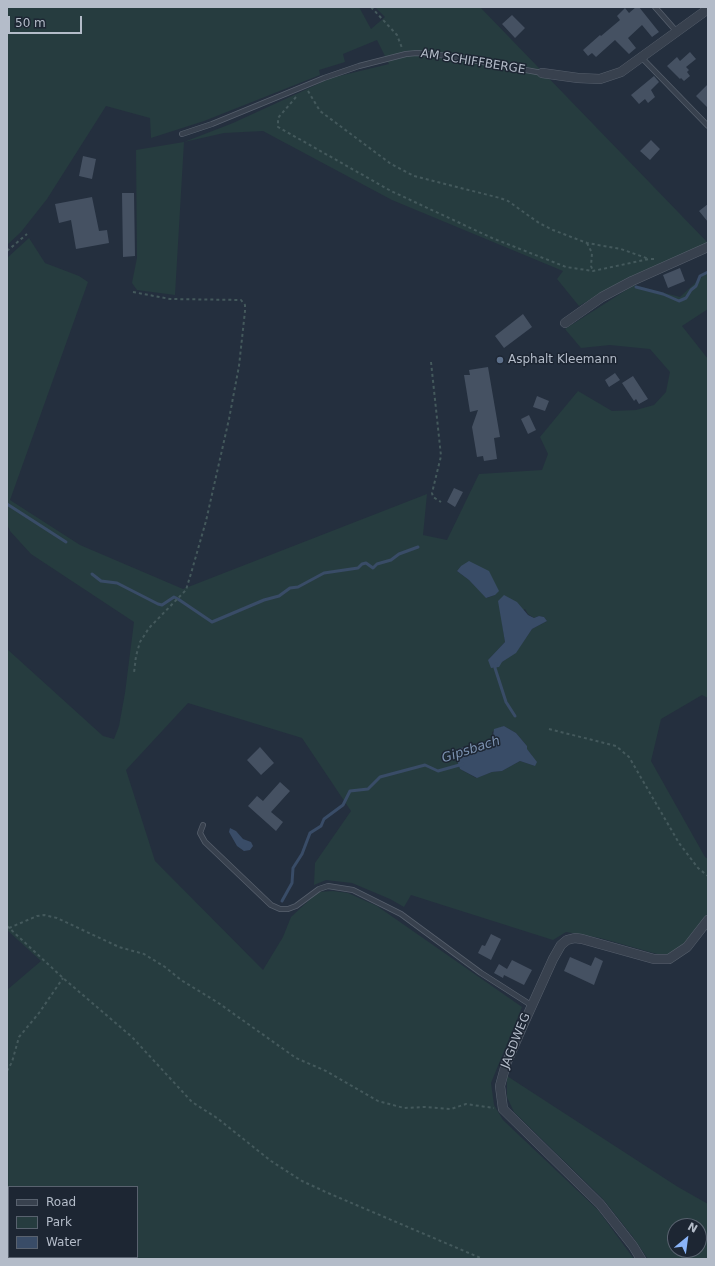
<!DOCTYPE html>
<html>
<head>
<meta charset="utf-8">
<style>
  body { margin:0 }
  #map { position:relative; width:715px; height:1266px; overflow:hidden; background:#242f3e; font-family:"DejaVu Sans",sans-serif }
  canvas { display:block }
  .frame { position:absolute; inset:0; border:8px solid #b4bcc9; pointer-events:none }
  .legend { position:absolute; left:8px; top:1186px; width:130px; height:72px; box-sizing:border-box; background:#1d2633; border:1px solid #59626f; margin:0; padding:5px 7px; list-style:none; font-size:12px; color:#b4bcc9 }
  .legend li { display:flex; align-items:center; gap:8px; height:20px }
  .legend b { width:20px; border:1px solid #59626f }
  .north { position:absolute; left:667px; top:1218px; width:40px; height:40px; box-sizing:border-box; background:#1d2633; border:1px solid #59626f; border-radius:50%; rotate:29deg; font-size:11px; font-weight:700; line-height:16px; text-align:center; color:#b4bcc9 }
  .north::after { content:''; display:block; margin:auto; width:14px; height:18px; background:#8ab4f8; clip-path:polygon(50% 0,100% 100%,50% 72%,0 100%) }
  .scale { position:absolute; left:8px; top:16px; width:74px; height:18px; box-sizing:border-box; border:2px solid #b4bcc9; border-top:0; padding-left:5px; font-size:12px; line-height:14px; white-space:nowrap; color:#b4bcc9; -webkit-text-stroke:3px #1d2633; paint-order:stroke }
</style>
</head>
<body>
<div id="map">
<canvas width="715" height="1266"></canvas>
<div class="frame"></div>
<ul class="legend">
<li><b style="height:5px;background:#38414e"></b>Road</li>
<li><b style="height:11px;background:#263c3f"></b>Park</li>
<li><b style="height:11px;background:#394c67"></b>Water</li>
</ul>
<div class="north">N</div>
<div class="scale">50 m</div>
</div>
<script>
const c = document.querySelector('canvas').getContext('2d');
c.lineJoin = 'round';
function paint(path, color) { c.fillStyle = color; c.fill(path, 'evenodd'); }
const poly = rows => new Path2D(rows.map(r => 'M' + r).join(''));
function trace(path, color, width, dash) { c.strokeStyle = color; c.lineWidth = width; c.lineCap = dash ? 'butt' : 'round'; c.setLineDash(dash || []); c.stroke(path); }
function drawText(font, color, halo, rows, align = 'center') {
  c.font = font + ' "DejaVu Sans",sans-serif'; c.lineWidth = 3; c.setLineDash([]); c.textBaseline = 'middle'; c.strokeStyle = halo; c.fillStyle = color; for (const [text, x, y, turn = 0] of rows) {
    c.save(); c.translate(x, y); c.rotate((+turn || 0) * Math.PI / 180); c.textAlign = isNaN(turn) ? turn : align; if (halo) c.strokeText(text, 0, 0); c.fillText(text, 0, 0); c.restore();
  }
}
const green = poly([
  [7,7,359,7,371,29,385,17,375,7,480,7,708,243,625,279,579,306,557,279,563,271,392,200,263,131,224,133,184,142,175,295,137,290,132,283,137,258,136,150,184,142,233,123,331,78,389,64,377,40,343,54,345,62,319,70,320,75,204,121,151,138,150,118,106,106,47,199,21,232,7,245],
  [29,238,45,263,79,276,88,282,10,500,80,545,183,589,427,494,423,535,447,540,479,474,542,470,548,454,540,437,578,391,612,411,636,410,654,405,666,392,670,372,650,349,610,345,581,348,565,329,634,285,680,297,708,271,708,309,682,326,708,359,708,698,702,695,661,719,651,761,705,857,708,859,708,913,683,946,671,954,657,954,600,938,566,932,553,940,411,895,404,907,390,899,352,883,326,880,314,885,315,863,351,811,302,738,188,703,126,770,155,861,263,970,283,937,291,917,318,892,333,891,348,893,377,906,522,1007,491,1083,494,1105,503,1120,598,1210,634,1259,83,1259,80,1257,137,1257,137,1187,9,1187,9,1217,7,1216,7,990,41,961,7,930,7,649,103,736,114,739,119,726,125,693,134,622,31,554,10,531,7,524,7,258],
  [461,566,495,595,487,598,469,580,457,571],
  [525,609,528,614,534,618,539,616,544,617,547,621,532,629,516,652,502,662,488,660,505,642,502,622],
  [504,726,516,733,527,746,526,749,531,754,535,766,520,761,502,771,492,772,476,778,460,769,455,754,464,746,489,741,493,738,492,732],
  [507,1076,678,1187,708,1204,708,1259,648,1259,633,1237,603,1199,514,1112,507,1097],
  [675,1226,699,1226,699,1250,675,1250],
  [7,1231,9,1232,9,1257,51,1257,55,1259,7,1259]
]);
const water = poly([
  [469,561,489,571,499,591,495,595,486,598,469,580,457,571,461,566],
  [504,595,517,602,528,615,534,618,539,616,544,617,547,621,532,629,516,653,502,662,499,667,491,668,488,660,505,642,498,601],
  [504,726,516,733,527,746,527,749,537,762,535,766,520,761,502,771,492,772,477,778,460,769,455,754,457,749,489,741,493,737,494,729],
  [230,828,236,831,243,839,251,842,253,846,250,850,244,851,237,846,229,832]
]);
const stream = poly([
  [636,287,663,294,679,301,686,298,691,290,696,286,700,276,708,272],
  [7,504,66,542],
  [92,574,101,581,117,583,158,604,162,605,174,597,178,599,212,622,264,600,279,596,290,588,298,587,324,573,358,568,362,564,366,563,373,568,377,564,391,560,399,554,418,547],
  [496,664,495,668,506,702,515,716],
  [282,901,292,883,293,868,302,854,310,833,321,826,324,819,343,805,350,791,368,789,380,777,425,765,438,771,463,764]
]);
const building = poly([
  [636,7,639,7,659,32,652,37,642,25,628,38,636,48,629,54,615,40,596,57,592,53,588,56,583,50,600,35,601,36,620,20,617,16,625,8,629,13],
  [512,15,525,28,515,38,502,24],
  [690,52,696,59,686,67,689,70,687,72,690,76,684,81,681,78,680,79,667,66,677,57,680,61],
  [654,76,659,82,651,90,655,97,648,103,645,99,639,104,631,95],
  [708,84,708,108,696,96],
  [651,140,660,149,650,160,640,151],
  [83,156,96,159,92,179,79,176],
  [122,193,134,193,135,256,123,257],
  [92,197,99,231,107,230,109,243,76,249,71,220,59,223,55,204],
  [708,204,708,222,699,211],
  [680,268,685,281,668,288,663,275],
  [523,314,532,327,504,348,495,336],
  [488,367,500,437,494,438,497,459,484,461,483,456,477,457,472,427,478,410,470,412,464,375,470,375,469,370],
  [615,373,620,380,609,387,605,380],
  [633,376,648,399,639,404,636,399,634,401,622,383],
  [537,396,549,401,545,411,533,407],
  [529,415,536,430,528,434,521,419],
  [454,488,463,492,455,507,447,502],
  [260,747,274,763,261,775,247,760],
  [280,782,290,791,271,812,283,822,276,831,248,806,257,796,263,801],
  [491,934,501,939,491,960,478,953,482,945,485,946],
  [570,957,591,966,595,957,603,961,594,985,564,971],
  [512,960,532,970,524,985,504,975,503,978,494,973,499,964,507,969]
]);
const path = poly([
  [371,7,397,35,402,48],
  [308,91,320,111,391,164,414,176,500,198,508,201,539,223,553,230,587,243,621,249,649,259],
  [296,97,278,118,278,127,391,191,492,238,566,267,593,271,649,259,656,259],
  [587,243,592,253,591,266,593,271],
  [7,251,27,234],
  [133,292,170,299,241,300,245,305,245,311,239,366,229,419,206,521,192,570,186,590,149,628,140,642,136,656,134,673],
  [431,362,441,456,432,493,433,497,441,502],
  [549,729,616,746,629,757,679,843,698,868,708,876],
  [7,926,63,978,132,1037,192,1102,217,1118,271,1161,302,1181,328,1193,483,1259],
  [9,928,37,916,44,915,57,918,119,947,144,954,165,967,181,980,217,1002,296,1058,326,1071,378,1101,404,1108,425,1107,451,1109,466,1104,494,1108],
  [7,1071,12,1062,19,1037,39,1013,63,978],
  [7,1187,9,1189],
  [104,1257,108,1259]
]);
const service = poly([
  [655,7,677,32],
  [642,58,708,126],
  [182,134,212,124,324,78,359,66,406,54,417,53,450,56,542,73],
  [203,825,200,833,205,842,271,905,280,909,288,909,296,906,319,889,328,886,353,890,401,914,481,973,531,1005]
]);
const minor = poly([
  [542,73,578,78,600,79,621,72,708,9],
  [565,323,602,297,632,281,708,247],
  [641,1259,633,1246,600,1204,503,1109,500,1086,506,1064,524,1023,553,959,561,945,567,940,575,938,582,939,654,959,669,959,687,947,708,920]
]);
const tertiary = poly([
  [7,1225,9,1226],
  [63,1257,66,1259]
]);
const markers = [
  [500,360,4,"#5c6f8a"]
];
const streetNames = [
  ["AM SCHIFFBERGE",473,62,9],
  ["JAGDWEG",516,1041,-68]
];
const poiNames = [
  ["Asphalt Kleemann",508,360]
];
const waterNames = [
  ["Gipsbach",471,750,-18]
];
paint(green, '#263c3f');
paint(water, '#394c67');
trace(stream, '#394c67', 3);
paint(building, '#455162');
trace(service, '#565f6c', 6);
trace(minor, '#565f6c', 10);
trace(tertiary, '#565f6c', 12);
trace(path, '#44595c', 2, [3, 3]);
trace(service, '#38414e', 4.5);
trace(minor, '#38414e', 9);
trace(tertiary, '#38414e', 11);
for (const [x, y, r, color] of markers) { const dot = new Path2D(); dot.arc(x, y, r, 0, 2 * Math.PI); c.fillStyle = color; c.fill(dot); trace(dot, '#1d2633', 1.5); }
drawText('12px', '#b4bcc9', '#1d2633', streetNames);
drawText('12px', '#b4bcc9', '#1d2633', poiNames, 'left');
drawText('italic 13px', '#7c92b1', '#1d2633', waterNames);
</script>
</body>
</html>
